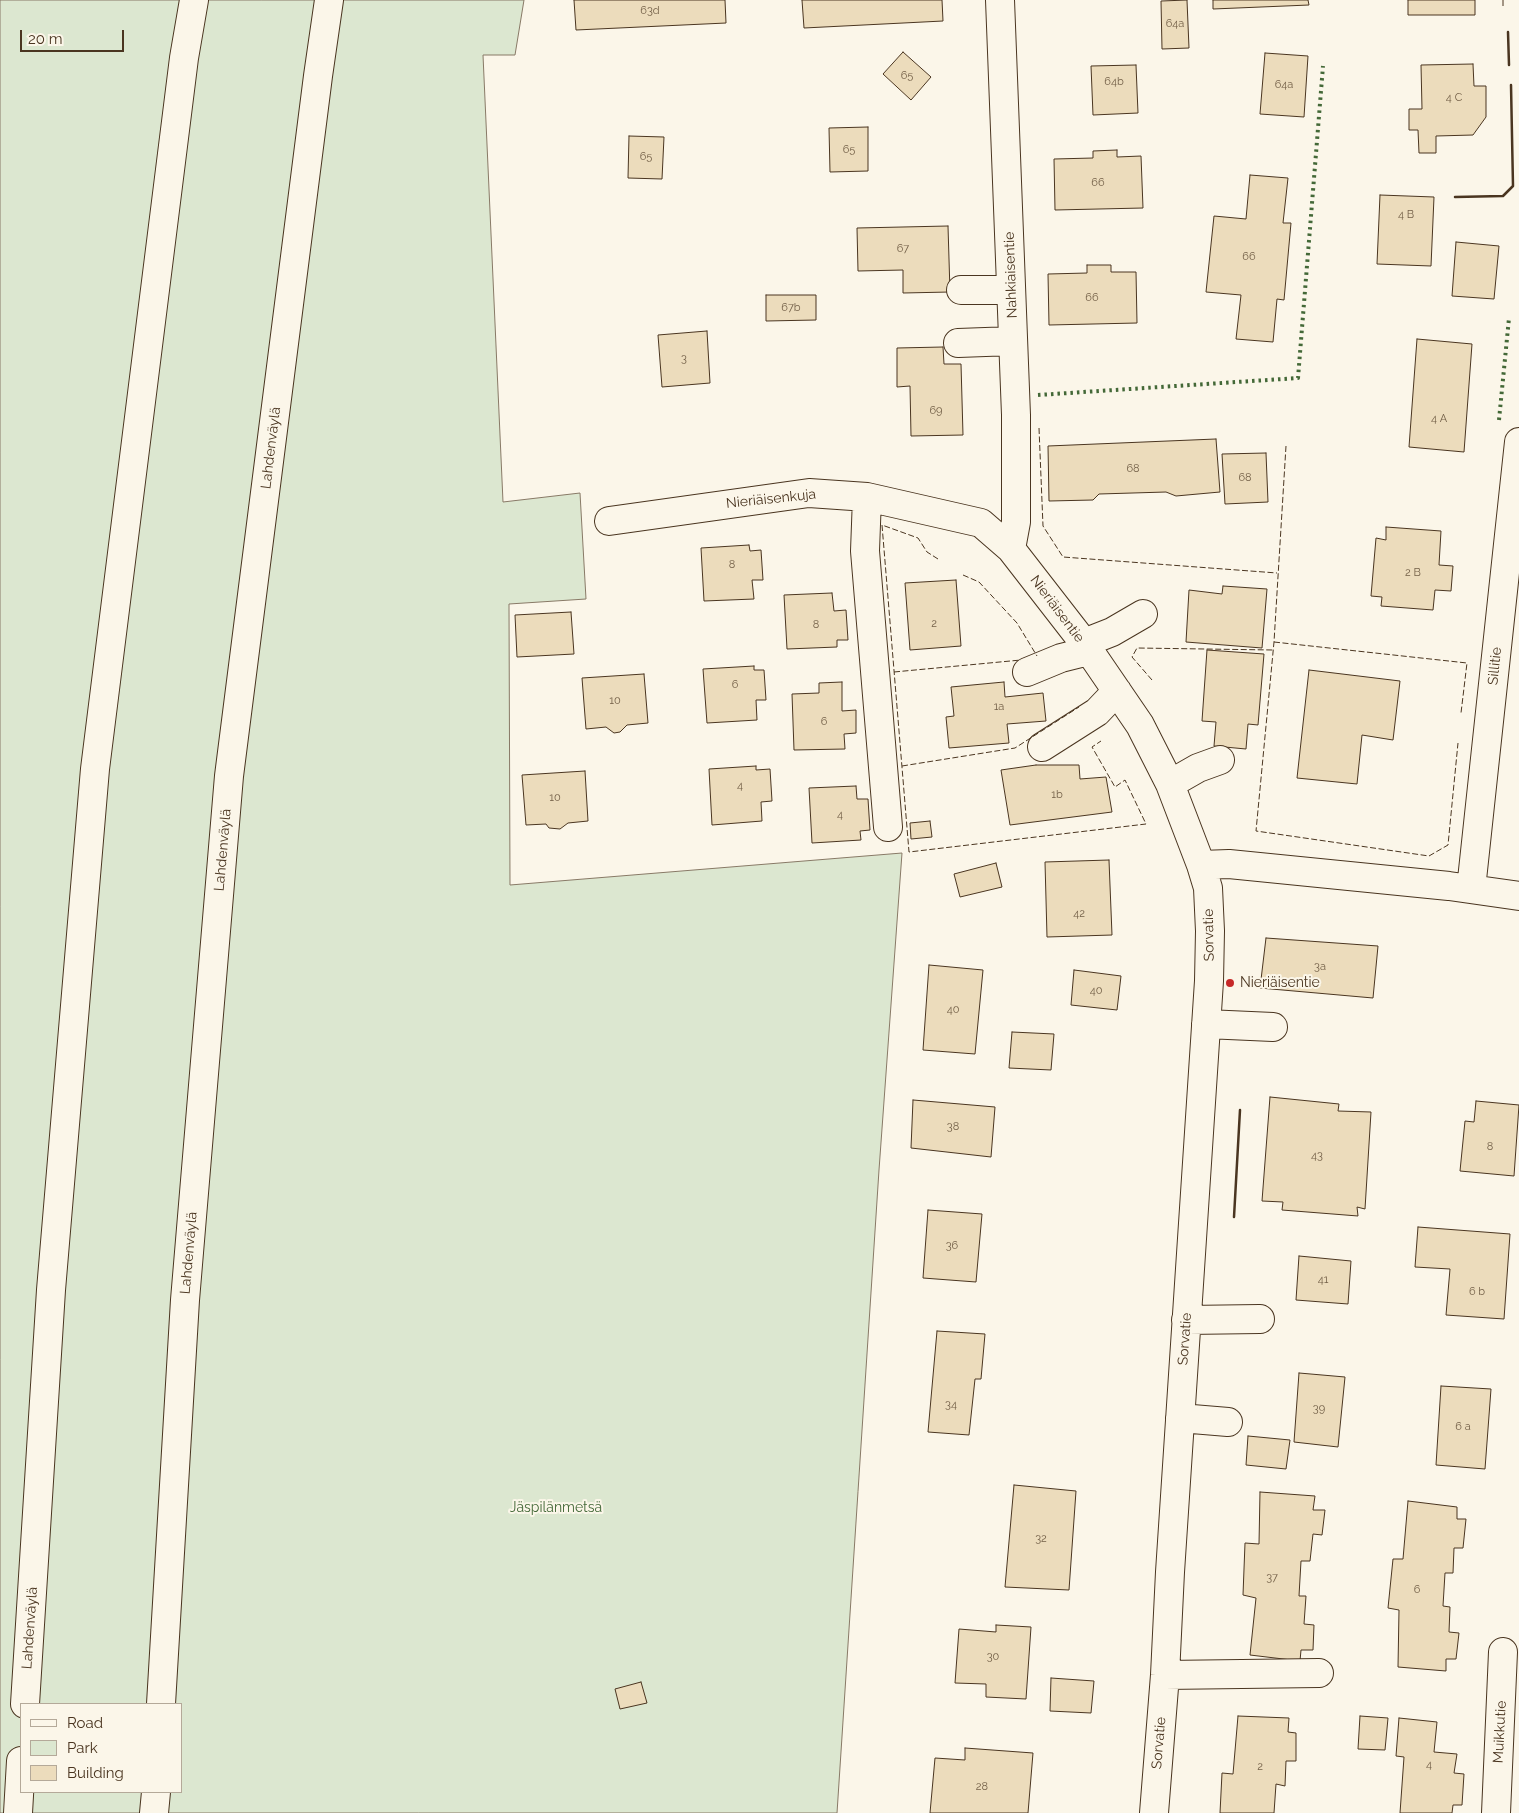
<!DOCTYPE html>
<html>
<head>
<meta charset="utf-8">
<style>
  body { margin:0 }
  #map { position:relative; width:1519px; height:1813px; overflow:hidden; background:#fbf6e9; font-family:Raleway,sans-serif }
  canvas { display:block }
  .legend { position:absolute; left:20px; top:1703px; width:162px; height:90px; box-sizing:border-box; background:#fbf6e9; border:1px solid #b4a999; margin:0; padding:6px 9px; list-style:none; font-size:15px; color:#4a3520 }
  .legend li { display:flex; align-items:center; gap:10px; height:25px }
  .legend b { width:25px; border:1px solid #b4a999 }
  .scale { position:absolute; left:20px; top:30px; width:104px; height:22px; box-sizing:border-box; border:2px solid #4a3520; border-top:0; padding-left:6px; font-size:15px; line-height:18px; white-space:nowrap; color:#4a3520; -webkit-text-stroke:4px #fbf6e9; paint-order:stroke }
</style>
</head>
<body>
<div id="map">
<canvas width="1519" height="1813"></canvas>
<ul class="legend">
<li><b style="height:6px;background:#fbf6e9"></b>Road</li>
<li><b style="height:14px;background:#dce7d0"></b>Park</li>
<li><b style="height:14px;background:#ecdcbc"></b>Building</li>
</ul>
<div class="scale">20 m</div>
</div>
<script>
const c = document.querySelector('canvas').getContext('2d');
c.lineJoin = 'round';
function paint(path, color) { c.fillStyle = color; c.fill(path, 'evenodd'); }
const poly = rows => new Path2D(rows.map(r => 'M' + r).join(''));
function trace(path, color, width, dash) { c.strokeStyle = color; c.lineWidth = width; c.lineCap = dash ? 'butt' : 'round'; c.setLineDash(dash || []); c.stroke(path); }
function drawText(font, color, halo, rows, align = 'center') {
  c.font = font + ' Raleway,sans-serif'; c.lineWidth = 4; c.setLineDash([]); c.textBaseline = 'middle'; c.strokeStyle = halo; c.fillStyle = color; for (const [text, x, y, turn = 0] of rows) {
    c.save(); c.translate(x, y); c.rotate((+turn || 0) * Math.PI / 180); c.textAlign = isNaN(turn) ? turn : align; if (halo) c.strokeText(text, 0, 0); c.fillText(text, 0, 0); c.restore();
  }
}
const green = poly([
  [0,0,524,0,515,55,483,55,503,502,580,493,586,599,509,604,510,885,902,853,879,1170,837,1813,0,1813,0,0],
  [21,1704,181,1704,181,1792,21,1792,21,1704]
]);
const building = poly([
  [574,0,725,0,726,23,576,30,574,0],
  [802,0,942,0,943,21,804,28,802,0],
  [1187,0,1189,48,1162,49,1161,1,1187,0],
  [1213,0,1308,0,1309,5,1213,9,1213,0],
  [1408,0,1475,0,1475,15,1408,15,1408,0],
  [903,52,931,77,911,100,883,74,903,52],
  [1265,53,1308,56,1304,117,1260,114,1265,53],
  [1473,64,1474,86,1486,86,1486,117,1473,135,1436,136,1436,153,1419,153,1418,130,1409,130,1409,109,1422,109,1421,65,1473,64],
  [1136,65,1138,113,1093,115,1091,66,1136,65],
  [868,127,868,171,830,172,829,128,868,127],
  [629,136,664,137,662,179,628,178,629,136],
  [1117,150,1117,157,1141,156,1143,208,1055,210,1054,159,1093,158,1093,151,1117,150],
  [1250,175,1288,178,1283,223,1291,223,1284,300,1277,299,1273,342,1236,339,1241,295,1206,292,1214,216,1246,219,1250,175],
  [1380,195,1434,197,1431,266,1377,264,1380,195],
  [948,226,950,292,903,293,903,270,858,271,857,228,948,226],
  [1456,242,1499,246,1494,299,1452,296,1456,242],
  [1087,265,1111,265,1111,272,1136,272,1137,323,1049,325,1048,274,1087,273,1087,265],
  [766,295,816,295,816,320,766,321,766,295],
  [707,331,710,383,662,387,658,335,707,331],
  [1417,339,1472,344,1464,452,1409,447,1417,339],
  [943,347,944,364,961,364,963,435,911,436,910,386,897,387,897,348,943,347],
  [1216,439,1220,492,1176,496,1166,492,1099,494,1093,500,1049,501,1048,446,1216,439],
  [1266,453,1268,502,1225,504,1222,454,1266,453],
  [1386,527,1441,531,1439,565,1453,566,1451,591,1435,590,1433,610,1381,606,1382,597,1371,596,1376,538,1386,540,1386,527],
  [749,545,750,551,761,550,763,580,752,580,754,599,704,601,701,548,749,545],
  [956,580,961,646,910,650,905,583,956,580],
  [1223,586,1267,589,1262,648,1186,642,1189,590,1222,594,1223,586],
  [832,593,834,611,846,610,848,640,837,640,837,647,787,649,784,595,832,593],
  [571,612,574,654,517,657,515,615,571,612],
  [1207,650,1264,654,1258,725,1248,724,1246,749,1214,746,1216,722,1202,721,1207,650],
  [754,666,754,670,764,670,766,700,756,700,757,720,707,723,703,669,754,666],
  [1309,670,1400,681,1393,740,1362,735,1357,784,1297,778,1309,670],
  [644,674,648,723,627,725,620,732,614,733,606,727,586,729,582,678,644,674],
  [842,682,842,711,856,710,856,733,844,734,845,749,794,750,792,694,819,693,819,683,842,682],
  [1004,682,1005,697,1043,693,1046,721,1007,724,1009,743,949,748,946,717,954,716,951,687,1004,682],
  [1036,765,1079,765,1080,779,1106,777,1112,812,1010,825,1001,770,1036,765],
  [756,766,756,770,770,769,772,801,761,802,762,821,712,825,709,769,756,766],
  [585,771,588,821,568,823,560,829,549,828,546,824,526,825,522,775,585,771],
  [856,786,857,799,868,799,870,830,860,831,861,840,812,843,809,788,856,786],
  [930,821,932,837,911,839,910,823,930,821],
  [1109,860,1112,935,1047,937,1045,862,1109,860],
  [996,863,1002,887,960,897,954,874,996,863],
  [1266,938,1378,946,1373,998,1260,988,1266,938],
  [929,965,983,970,975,1054,923,1050,929,965],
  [1074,970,1121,976,1117,1010,1071,1005,1074,970],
  [1012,1032,1054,1034,1051,1070,1009,1068,1012,1032],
  [1270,1097,1339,1104,1338,1111,1371,1112,1365,1209,1357,1207,1358,1216,1282,1210,1283,1202,1262,1201,1270,1097],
  [913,1100,995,1107,991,1157,911,1148,913,1100],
  [1476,1101,1519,1105,1514,1176,1460,1171,1465,1121,1474,1122,1476,1101],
  [928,1210,982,1214,976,1282,923,1278,928,1210],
  [1418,1227,1510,1234,1504,1319,1446,1315,1450,1269,1415,1267,1418,1227],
  [1299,1256,1351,1261,1348,1304,1296,1300,1299,1256],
  [937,1331,985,1334,981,1379,975,1379,969,1435,928,1432,937,1331],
  [1299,1373,1345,1377,1338,1447,1294,1442,1299,1373],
  [1441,1386,1491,1389,1485,1469,1436,1465,1441,1386],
  [1248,1436,1290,1440,1286,1469,1246,1465,1248,1436],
  [1014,1485,1076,1491,1069,1590,1005,1587,1014,1485],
  [1260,1492,1315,1496,1313,1510,1325,1510,1322,1535,1313,1534,1310,1561,1301,1561,1299,1596,1306,1596,1304,1624,1314,1625,1313,1650,1301,1650,1300,1661,1250,1655,1256,1598,1243,1595,1245,1543,1259,1544,1260,1492],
  [1408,1501,1457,1507,1457,1519,1466,1519,1463,1548,1454,1548,1453,1573,1445,1573,1443,1606,1450,1607,1449,1632,1459,1633,1456,1659,1446,1659,1446,1671,1398,1667,1399,1610,1388,1608,1393,1559,1403,1559,1408,1501],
  [996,1625,1031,1627,1026,1699,986,1697,986,1684,955,1683,959,1629,996,1632,996,1625],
  [1051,1678,1094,1681,1091,1713,1050,1711,1051,1678],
  [641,1682,647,1703,620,1709,615,1689,641,1682],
  [1238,1716,1289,1718,1288,1732,1296,1733,1296,1761,1286,1761,1285,1786,1276,1784,1274,1813,1220,1813,1222,1773,1233,1774,1238,1716],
  [1360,1716,1388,1718,1385,1750,1358,1749,1360,1716],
  [1399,1718,1437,1722,1434,1752,1457,1754,1454,1773,1464,1774,1462,1805,1453,1805,1452,1813,1400,1813,1404,1757,1396,1756,1399,1718],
  [965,1748,1033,1753,1028,1813,930,1813,935,1758,965,1760,965,1748]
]);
const minor = poly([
  [1000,0,1016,415,1016,522,1011,549],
  [961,290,1011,290],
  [958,343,1013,341],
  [867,497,865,551,888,827],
  [609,521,809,493,867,497,981,523,1011,549,1084,643,1140,725,1170,784,1201,865,1208,888,1210,931,1209,981,1170,1572,1165,1675,1154,1813],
  [1084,643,1112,632,1143,614],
  [1027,672,1061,658,1089,651],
  [1042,747,1097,712,1117,691],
  [1170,784,1198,768,1220,760],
  [1201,865,1229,864,1449,886,1519,896],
  [1471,889,1519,442],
  [1206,1024,1273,1027],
  [1186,1320,1260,1319],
  [1180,1418,1228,1422],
  [1165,1675,1319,1673],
  [1496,1813,1503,1652]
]);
const highway = poly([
  [25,1704,51,1290,95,769,184,58,194,0],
  [161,1704,185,1300,229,776,318,76,329,0],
  [18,1813,21,1761],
  [154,1813,156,1792]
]);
const hedge = poly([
  [1038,395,1298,378,1323,66],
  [1499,420,1509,318]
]);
const fence = poly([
  [1503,0,1503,6],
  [1039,428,1043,526,1063,557,1277,573],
  [1286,446,1274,642,1256,831,1429,856,1448,845,1458,743],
  [938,559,927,552,918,538,882,525,909,852,1146,824,1125,780,1115,787,1092,747,1101,741],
  [963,575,979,582,1017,623,1037,656],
  [1274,642,1467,663,1461,713],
  [894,672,1021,660],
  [1152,680,1132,657,1137,648,1273,650],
  [902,766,1015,748,1079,707]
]);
const wall = poly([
  [1508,32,1509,65],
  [1455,197,1503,196,1513,186,1511,85],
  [1234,1217,1240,1110]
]);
const markers = [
  [1230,983,5,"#c62828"]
];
const numberNames = [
  ["63d",650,11],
  ["64a",1175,24],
  ["65",907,76],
  ["64b",1114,82],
  ["64a",1284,85],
  ["4 C",1454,98],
  ["65",849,150],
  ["65",646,157],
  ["66",1098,183],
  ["4 B",1406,215],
  ["67",903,249],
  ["66",1249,257],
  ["66",1092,298],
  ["67b",791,308],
  ["3",684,359],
  ["69",936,411],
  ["4 A",1439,419],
  ["68",1133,469],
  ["68",1245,478],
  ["8",732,565],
  ["2 B",1413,573],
  ["2",934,624],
  ["8",816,625],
  ["6",735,685],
  ["10",615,701],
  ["1a",999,707],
  ["6",824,722],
  ["4",740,786],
  ["1b",1057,795],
  ["10",555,798],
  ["4",840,815],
  ["42",1079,914],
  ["3a",1320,967],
  ["40",1096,991],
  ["40",953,1010],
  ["38",953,1127],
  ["8",1490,1147],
  ["43",1317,1156],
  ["36",952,1246],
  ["41",1323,1280],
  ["6 b",1477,1292],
  ["34",951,1405],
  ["39",1319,1409],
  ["6 a",1463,1427],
  ["32",1041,1539],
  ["37",1272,1578],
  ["6",1417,1590],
  ["30",993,1657],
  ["4",1429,1765],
  ["2",1260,1767],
  ["28",982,1787]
];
const streetNames = [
  ["Nahkiaisentie",1011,275,-92],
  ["Lahdenväylä",271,448,-83],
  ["Nieriäisenkuja",771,499,-6],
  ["Nieriäisentie",1057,609,53],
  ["Sillitie",1495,666,-84],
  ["Lahdenväylä",223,850,-85],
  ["Sorvatie",1209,935,-91],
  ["Lahdenväylä",189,1253,-85],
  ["Sorvatie",1185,1339,-86],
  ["Lahdenväylä",30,1628,-86],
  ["Muikkutie",1500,1732,-87],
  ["Sorvatie",1159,1743,-85]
];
const poiNames = [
  ["Nieriäisentie",1240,983]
];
const parkNames = [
  ["Jäspilänmetsä",556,1508]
];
paint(green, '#dce7d0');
trace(green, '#887966', 1);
paint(building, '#ecdcbc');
trace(building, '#4a3520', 1);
trace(minor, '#4a3520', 30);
trace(highway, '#4a3520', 30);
trace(minor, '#fbf6e9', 28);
trace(highway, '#fbf6e9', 28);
trace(hedge, '#436837', 4, [2.5, 4]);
trace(fence, '#4a3520', 1, [6, 2.5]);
trace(wall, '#4a3520', 2.5);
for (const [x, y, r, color] of markers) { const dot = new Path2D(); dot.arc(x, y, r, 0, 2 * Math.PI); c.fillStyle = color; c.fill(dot); trace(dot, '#fbf6e9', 2); }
drawText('11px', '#725f47', null, numberNames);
drawText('14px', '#4a3520', '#fbf6e9', streetNames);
drawText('14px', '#4a3520', '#fbf6e9', poiNames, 'left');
drawText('14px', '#436837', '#fbf6e9', parkNames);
</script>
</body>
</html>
